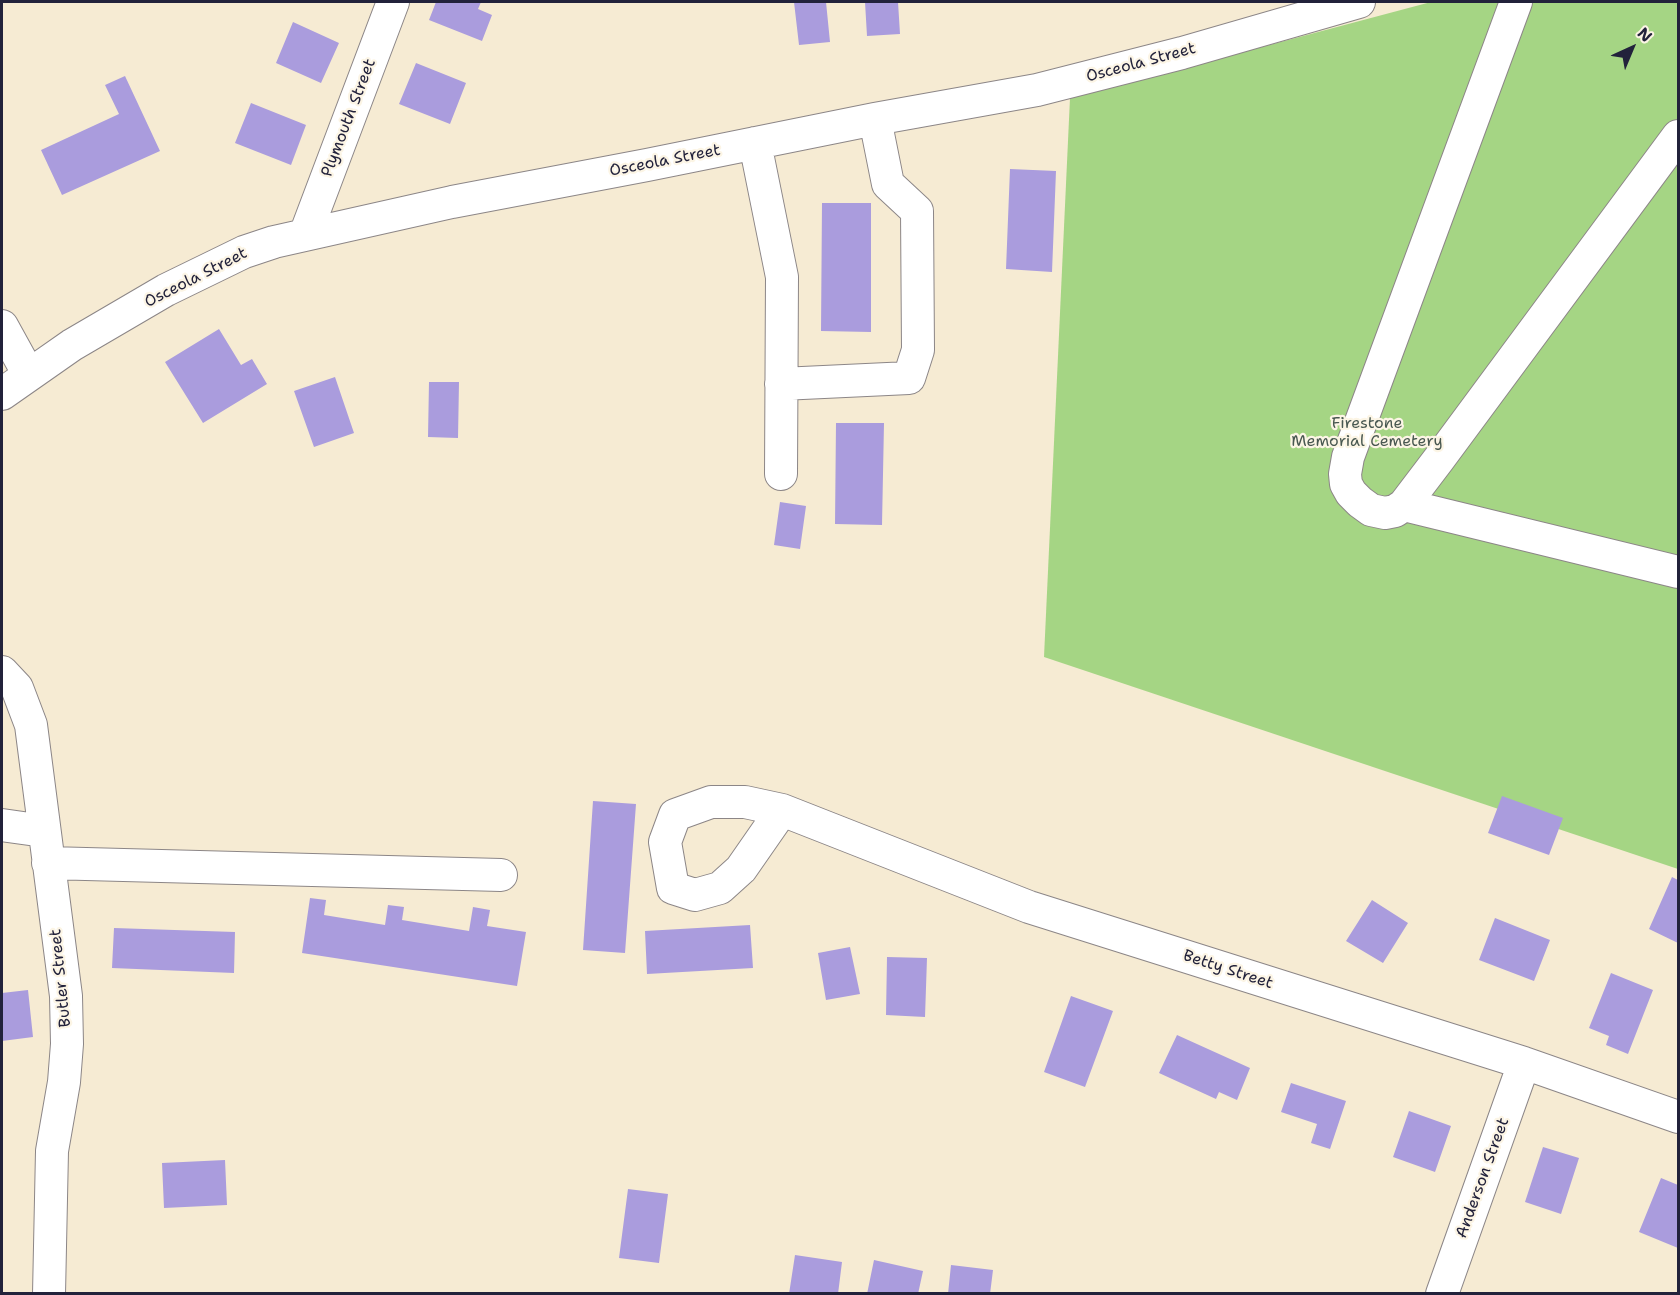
<!DOCTYPE html>
<html>
<head>
<meta charset="utf-8">
<style>
  body { margin:0 }
  #map { position:relative; width:1680px; height:1295px; overflow:hidden; background:#f6ebd3; font-family:"Shantell Sans",sans-serif }
  canvas { display:block }
  .frame { position:absolute; inset:0; border:3px solid #22223b; pointer-events:none }
  .north { position:absolute; left:1602px; top:18px; width:60px; height:60px; -webkit-text-stroke:4px #fcf5e5; paint-order:stroke; rotate:44deg; font-size:16px; font-weight:700; line-height:24px; text-align:center; color:#22223b }
  .north::after { content:''; display:block; margin:auto; width:21px; height:27px; background:#22223b; clip-path:polygon(50% 0,100% 100%,50% 72%,0 100%) }
</style>
</head>
<body>
<div id="map">
<canvas width="1680" height="1295"></canvas>
<div class="frame"></div>
<div class="north">N</div>
</div>
<script>
const c = document.querySelector('canvas').getContext('2d');
c.lineJoin = 'round';
function paint(path, color) { c.fillStyle = color; c.fill(path, 'evenodd'); }
const poly = rows => new Path2D(rows.map(r => 'M' + r).join(''));
function trace(path, color, width, dash) { c.strokeStyle = color; c.lineWidth = width; c.lineCap = dash ? 'butt' : 'round'; c.setLineDash(dash || []); c.stroke(path); }
function drawText(font, color, halo, rows, align = 'center') {
  c.font = font + ' "Shantell Sans",sans-serif'; c.lineWidth = 4.5; c.setLineDash([]); c.textBaseline = 'middle'; c.strokeStyle = halo; c.fillStyle = color; for (const [text, x, y, turn = 0] of rows) {
    c.save(); c.translate(x, y); c.rotate((+turn || 0) * Math.PI / 180); c.textAlign = isNaN(turn) ? turn : align; if (halo) c.strokeText(text, 0, 0); c.fillText(text, 0, 0); c.restore();
  }
}
const green = poly([
  [1431,2,1678,2,1678,869,1044,657,1070,98]
]);
const building = poly([
  [436,2,481,2,478,9,492,15,482,41,429,20],
  [794,2,826,2,830,42,799,45],
  [865,2,898,2,900,34,867,36],
  [293,22,339,43,321,83,276,63],
  [416,63,466,83,450,124,399,104],
  [125,76,160,151,62,195,41,150,119,114,105,85],
  [251,103,306,125,291,165,235,143],
  [1010,169,1056,171,1052,272,1006,269],
  [822,203,871,203,871,332,821,331],
  [219,329,241,365,252,359,267,384,203,423,165,362],
  [335,377,354,433,314,447,294,391],
  [429,382,459,382,458,438,428,437],
  [836,423,884,423,882,525,835,524],
  [780,502,806,506,800,549,774,545],
  [1502,796,1563,818,1549,855,1488,833],
  [593,801,636,804,625,953,583,950],
  [1672,877,1678,880,1678,943,1649,929],
  [310,898,326,900,324,915,385,925,388,905,404,907,402,920,469,931,473,907,490,910,487,926,526,932,517,986,302,953],
  [1372,900,1408,923,1383,963,1346,941],
  [1495,918,1550,940,1534,981,1479,960],
  [750,925,753,968,647,974,645,931],
  [114,928,235,932,234,973,112,968],
  [850,947,860,994,826,1000,818,953],
  [887,957,927,958,925,1017,886,1015],
  [1611,973,1653,990,1628,1054,1606,1045,1609,1036,1589,1028],
  [28,990,33,1037,2,1041,2,993],
  [1071,996,1113,1011,1085,1087,1044,1072],
  [1177,1035,1250,1068,1237,1100,1219,1092,1216,1099,1159,1073],
  [1291,1083,1346,1101,1330,1149,1311,1143,1317,1124,1281,1112],
  [1409,1111,1451,1126,1435,1172,1393,1157],
  [1543,1147,1579,1158,1561,1214,1525,1202],
  [225,1160,227,1205,164,1208,162,1163],
  [1661,1178,1678,1185,1678,1248,1639,1232],
  [628,1189,668,1194,659,1263,619,1258],
  [795,1255,842,1262,838,1294,789,1294],
  [874,1260,923,1271,918,1294,867,1294],
  [951,1265,993,1270,990,1294,948,1294]
]);
const minor = poly([
  [1516,2,1348,457,1345,474,1346,484,1351,493,1360,502,1371,510,1385,513,1395,511,1404,505,1678,572],
  [755,143,782,277,781,474],
  [305,235,393,2],
  [2,326,29,375],
  [781,384,909,378,918,350,917,211,888,184,875,119],
  [2,394,72,345,166,290,244,252,274,242,452,202,647,165,875,119,1037,90,1182,53,1359,2],
  [1404,505,1439,459,1678,136],
  [2,672,17,688,31,725,66,996,67,1044,64,1082,52,1151,49,1294],
  [782,810,741,869,720,888,695,895,673,888,665,842,675,815,711,802,745,802,782,810,1029,907,1524,1063,1678,1117],
  [2,825,44,831],
  [48,863,501,875],
  [1442,1294,1524,1063]
]);
const streetNames = [
  ["Osceola Street",1141,63,-15],
  ["Plymouth Street",349,118,-69],
  ["Osceola Street",665,161,-11],
  ["Osceola Street",196,278,-27],
  ["Betty Street",1228,970,18],
  ["Butler Street",61,978,-96],
  ["Anderson Street",1483,1178,-70]
];
const parkNames = [
  ["Firestone",1367,424],
  ["Memorial Cemetery",1367,442]
];
paint(green, '#a5d584');
paint(building, '#aa9cdd');
trace(minor, '#8c8687', 34);
trace(minor, '#fff', 32);
drawText('16px', '#22223b', '#fcf5e5', streetNames);
drawText('16px', '#495851', '#fcf5e5', parkNames);
</script>
</body>
</html>
